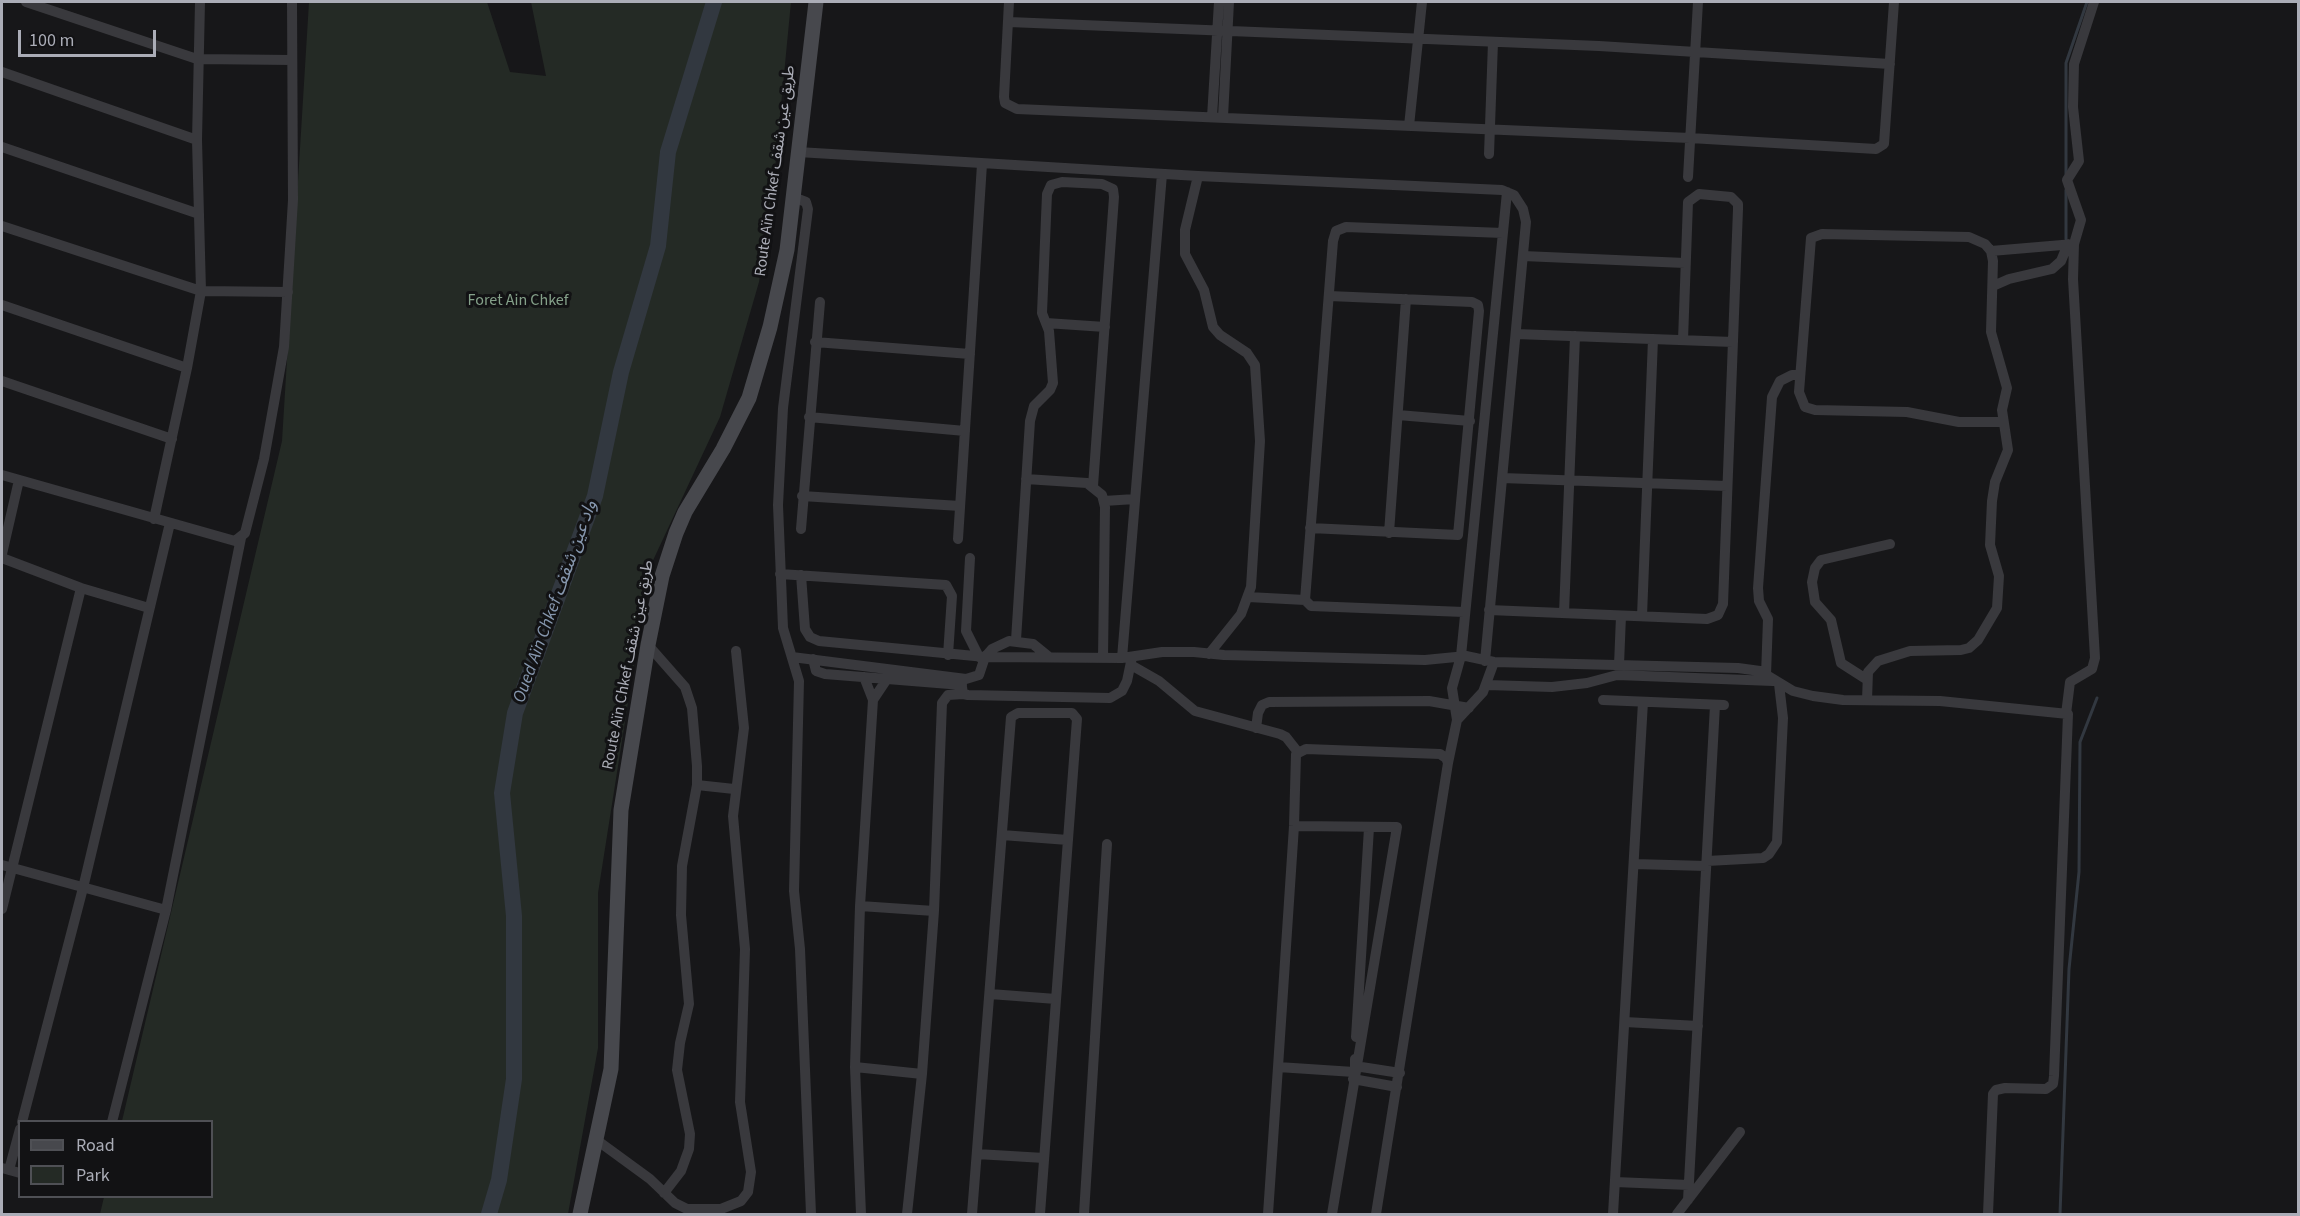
<!DOCTYPE html>
<html>
<head>
<meta charset="utf-8">
<style>
  body { margin:0 }
  #map { position:relative; width:2300px; height:1216px; overflow:hidden; background:#171719; font-family:"Source Sans 3",sans-serif }
  canvas { display:block }
  .frame { position:absolute; inset:0; border:3px solid #abadb7; pointer-events:none }
  .legend { position:absolute; left:18px; top:1120px; width:195px; height:78px; box-sizing:border-box; background:#121214; border:2px solid #4f5055; margin:0; padding:8px 10px; list-style:none; font-size:18px; color:#abadb7 }
  .legend li { display:flex; align-items:center; gap:12px; height:30px }
  .legend b { width:30px; border:2px solid #4f5055 }
  .scale { position:absolute; left:18px; top:30px; width:138px; height:27px; box-sizing:border-box; border:3px solid #abadb7; border-top:0; padding-left:8px; font-size:18px; line-height:21px; white-space:nowrap; color:#abadb7; -webkit-text-stroke:4px #121214; paint-order:stroke }
</style>
</head>
<body>
<div id="map">
<canvas width="2300" height="1216"></canvas>
<div class="frame"></div>
<ul class="legend">
<li><b style="height:8px;background:#47484d"></b>Road</li>
<li><b style="height:16px;background:#242a25"></b>Park</li>
</ul>
<div class="scale">100 m</div>
</div>
<script>
const c = document.querySelector('canvas').getContext('2d');
c.lineJoin = 'round';
function paint(path, color) { c.fillStyle = color; c.fill(path, 'evenodd'); }
const poly = rows => new Path2D(rows.map(r => 'M' + r).join(''));
function trace(path, color, width, dash) { c.strokeStyle = color; c.lineWidth = width; c.lineCap = dash ? 'butt' : 'round'; c.setLineDash(dash || []); c.stroke(path); }
function drawText(font, color, halo, rows, align = 'center') {
  c.font = font + ' "Source Sans 3","Noto Sans Arabic",sans-serif'; c.lineWidth = 6; c.setLineDash([]); c.textBaseline = 'middle'; c.strokeStyle = halo; c.fillStyle = color; for (const [text, x, y, turn = 0] of rows) {
    c.save(); c.translate(x, y); c.rotate((+turn || 0) * Math.PI / 180); c.textAlign = isNaN(turn) ? turn : align; if (halo) c.strokeText(text, 0, 0); c.fillText(text, 0, 0); c.restore();
  }
}
const green = poly([
  [309,2,487,2,510,72,546,76,531,2,791,2,774,178,759,282,720,417,649,569,598,893,598,1048,568,1214,100,1214,104,1197,212,1196,212,1122,122,1121,282,441]
]);
const stream = poly([
  [2066,174,2066,63,2087,2],
  [2066,190,2066,239],
  [2060,1214,2069,969,2079,872,2080,742,2097,698]
]);
const river = poly([
  [489,1214,499,1180,514,1079,514,916,502,793,515,713,595,496,621,372,658,246,668,152,714,2]
]);
const street = poly([
  [26,2,197,59,291,60],
  [1009,2,1004,97,1005,103,1017,109,1690,138,1876,149,1884,144,1894,2],
  [1009,22,1599,46,1890,64],
  [2,72,197,140],
  [1212,117,1219,2],
  [1223,117,1229,2],
  [1409,126,1422,2],
  [2,147,199,214],
  [798,152,1198,176,1502,190,1514,195,1523,209,1526,222,1485,661],
  [1489,154,1493,42],
  [1198,176,1185,230,1185,254,1204,290,1213,327,1220,335,1247,353,1255,365,1260,441,1251,587,1241,614,1209,654],
  [1688,177,1698,2],
  [793,197,806,202,808,209,783,408,778,505,783,628,799,681,794,891,800,949,811,1214],
  [2,226,201,291,288,292],
  [1991,251,2074,244],
  [1523,256,1685,263],
  [1993,286,2009,279,2052,269,2061,261,2068,244],
  [2,305,187,368],
  [1046,323,1105,327],
  [1516,334,1733,342],
  [815,342,970,354],
  [2,381,172,439],
  [1398,415,1470,421],
  [809,417,965,431],
  [2,475,235,541,245,533,264,459,284,347,293,200,292,2],
  [1502,478,1727,486],
  [1026,479,1087,483,1102,495,1105,507,1103,658],
  [802,496,960,506],
  [1104,501,1135,499],
  [154,519,187,368,201,291,197,140,200,2],
  [1310,528,1458,535,1479,311,1478,305,1472,302,1329,296],
  [801,529,820,302],
  [1389,533,1406,299],
  [958,539,982,164],
  [2,554,19,480],
  [2,558,81,588,149,608],
  [970,558,966,631,979,657],
  [780,574,946,585,952,596,948,655],
  [801,575,805,629,810,637,819,641,985,657,1122,658,1162,652,1194,652,1224,655,1425,660,1466,656,1494,662,1738,668,1760,671,1793,691,1813,696,1843,700,1940,701,2068,714,2054,1076,2053,1084,2046,1089,2005,1088,1996,1090,1993,1094,1988,1214],
  [1248,597,1305,600],
  [1489,610,1707,619,1718,615,1723,604,1738,209,1738,204,1731,197,1699,194,1688,202,1683,340],
  [1464,612,1311,606,1305,600,1333,241,1336,231,1346,227,1503,233],
  [1564,613,1575,336],
  [1642,616,1653,339],
  [1016,640,1030,421,1034,406,1050,390,1053,383,1049,331,1042,313,1047,194,1051,185,1062,182,1102,184,1113,189,1114,197,1093,486],
  [648,645,685,687,692,708,697,766,697,785,682,866,681,915,689,1004,680,1043,677,1070,690,1134,689,1149,681,1171,664,1193],
  [792,657,966,679,979,675,985,657,992,649,1009,641,1033,644,1049,657],
  [1122,658,1162,174],
  [813,659,816,671,825,674,962,685],
  [1131,665,1159,681,1195,711,1280,734,1286,737,1297,751],
  [1619,665,1621,616],
  [1766,675,1768,619,1759,601,1758,588,1772,397,1780,381,1792,375,1800,375],
  [1866,679,1841,663,1831,620,1815,602,1812,582,1815,568,1821,560,1890,544],
  [1487,685,1552,687,1587,683,1617,675,1773,681],
  [962,687,963,694,968,695,1110,698,1122,691,1127,681,1132,657],
  [873,700,887,679],
  [1603,700,1724,705],
  [1867,700,1868,672,1878,661,1910,651,1961,650,1969,648,1978,640,1997,608,1999,576,1990,545,1992,501,1995,482,2008,450,2002,410,2007,388,1991,332,1993,261,1991,251,1985,244,1969,237,1822,234,1811,238,1799,392,1805,407,1815,410,1907,412,1959,422,2003,422],
  [2066,714,2070,682,2092,669,2095,658,2073,279,2074,244,2081,220,2067,180,2079,161,2073,107,2074,64,2094,2],
  [1457,720,1452,688,1461,656,1507,192],
  [1256,728,1258,713,1262,705,1269,702,1429,701,1469,708],
  [1448,763,1457,720,1483,692,1494,662],
  [697,785,734,789],
  [1294,826,1397,827,1332,1214],
  [1002,835,1068,840],
  [1707,861,1763,858,1769,854,1777,842,1783,718,1779,684],
  [1634,864,1706,866],
  [2,865,166,910],
  [860,906,934,911],
  [2,909,81,588],
  [990,994,1056,999],
  [1625,1022,1698,1026],
  [1356,1037,1369,828],
  [1355,1059,1355,1066,1400,1073],
  [855,1067,922,1074],
  [1354,1072,1278,1067,1294,826,1296,754,1306,749,1440,754,1446,758,1448,763,1376,1214],
  [1353,1079,1397,1087],
  [22,1122,83,888,170,523],
  [112,1122,166,910,241,538],
  [598,1141,650,1179,675,1203,687,1209,721,1209,741,1201,748,1192,751,1172,740,1102,745,949,733,816,744,728,736,651],
  [977,1154,1044,1158],
  [2,1168,20,1173],
  [9,1170,20,1129],
  [1615,1182,1689,1185],
  [1688,1200,1715,705],
  [861,1214,855,1067,860,906,873,700,864,677],
  [907,1214,922,1074,934,911,942,703,948,695,963,694],
  [972,1214,1011,717,1018,713,1072,713,1077,719,1040,1214],
  [1084,1214,1107,844],
  [1268,1214,1278,1067],
  [1613,1214,1643,702],
  [1677,1214,1740,1132]
]);
const secondary = poly([
  [580,1214,611,1069,621,810,648,645,662,576,676,533,685,512,723,449,749,398,770,327,787,250,816,2]
]);
const streetNames = [
  ["Route Aïn Chkef طريق عين شقف",776,171,-82],
  ["Route Aïn Chkef طريق عين شقف",629,665,-79]
];
const parkNames = [
  ["Foret Ain Chkef",518,301]
];
const waterNames = [
  ["Oued Aïn Chkef واد عين شقف",556,602,-70]
];
paint(green, '#242a25');
trace(stream, '#323840', 3);
trace(river, '#323840', 16);
trace(street, '#39393d', 10);
trace(secondary, '#47484d', 15);
drawText('16px', '#abadb7', '#121214', streetNames);
drawText('16px', '#84a089', '#121214', parkNames);
drawText('italic 18px', '#8697ae', '#121214', waterNames);
</script>
</body>
</html>
